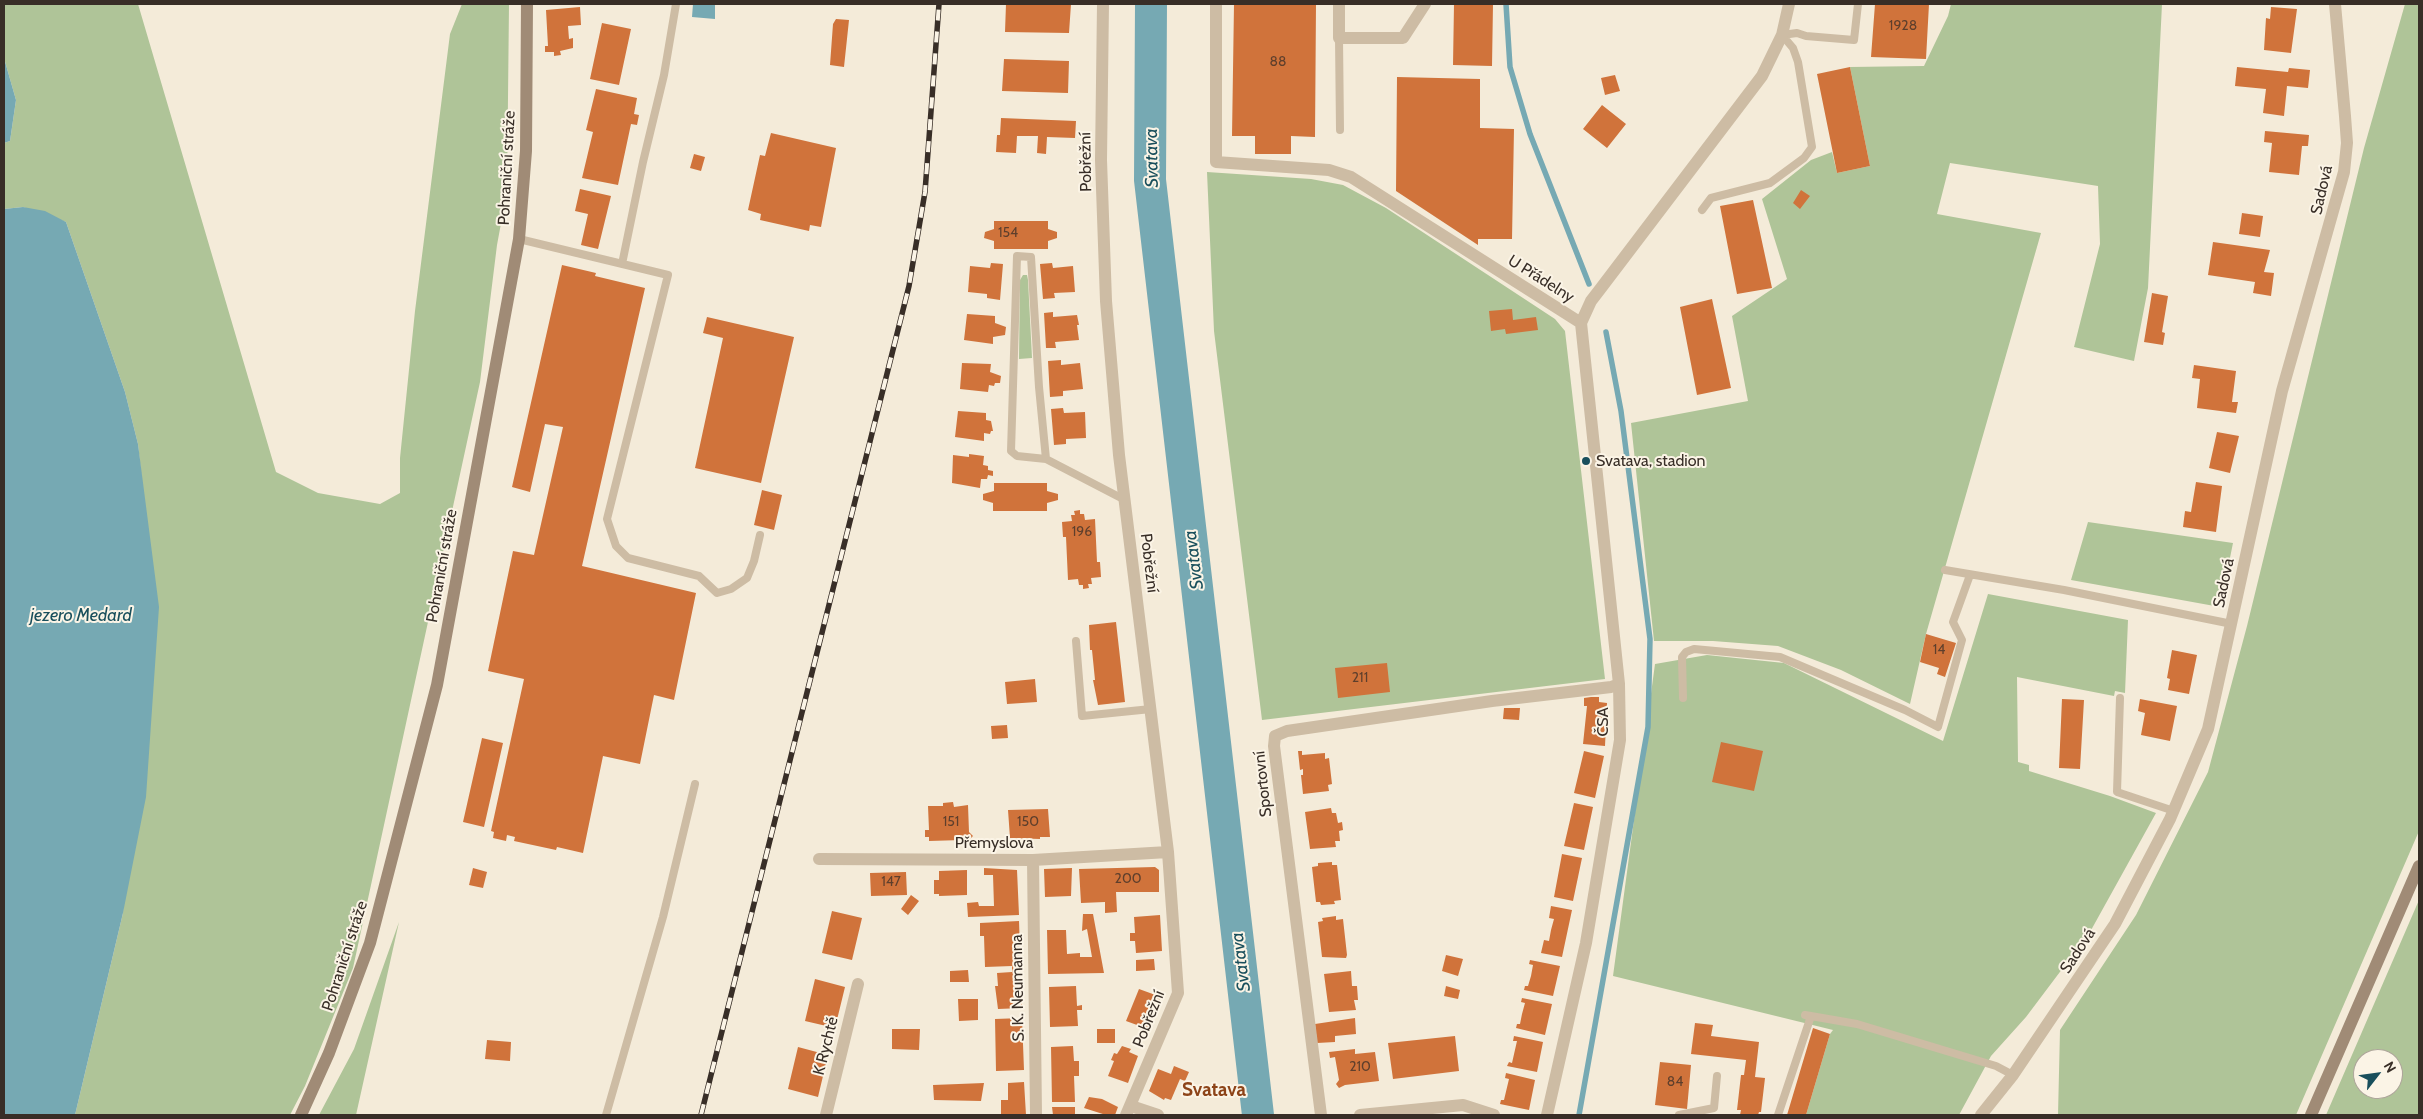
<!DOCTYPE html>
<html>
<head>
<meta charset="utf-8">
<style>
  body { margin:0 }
  #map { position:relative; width:2423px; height:1119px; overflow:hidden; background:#f4ebd9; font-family:Cabin,sans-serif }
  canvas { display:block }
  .frame { position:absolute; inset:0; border:5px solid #382e27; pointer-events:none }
  .north { position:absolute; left:2353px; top:1049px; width:50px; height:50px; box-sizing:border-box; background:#fbf4e6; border:1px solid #ada59a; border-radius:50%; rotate:60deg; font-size:14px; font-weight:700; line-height:20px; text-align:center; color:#382e27 }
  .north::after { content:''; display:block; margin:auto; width:18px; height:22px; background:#194f5c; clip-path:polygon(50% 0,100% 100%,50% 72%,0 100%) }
</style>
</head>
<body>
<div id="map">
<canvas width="2423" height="1119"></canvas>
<div class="frame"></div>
<div class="north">N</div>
</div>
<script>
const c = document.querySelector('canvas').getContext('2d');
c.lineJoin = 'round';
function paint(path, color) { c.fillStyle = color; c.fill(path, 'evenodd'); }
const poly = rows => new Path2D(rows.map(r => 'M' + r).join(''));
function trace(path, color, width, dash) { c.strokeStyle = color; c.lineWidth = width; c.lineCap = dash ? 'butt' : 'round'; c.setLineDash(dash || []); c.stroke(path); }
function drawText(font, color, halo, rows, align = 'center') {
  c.font = font + ' Cabin,sans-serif'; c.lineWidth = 4; c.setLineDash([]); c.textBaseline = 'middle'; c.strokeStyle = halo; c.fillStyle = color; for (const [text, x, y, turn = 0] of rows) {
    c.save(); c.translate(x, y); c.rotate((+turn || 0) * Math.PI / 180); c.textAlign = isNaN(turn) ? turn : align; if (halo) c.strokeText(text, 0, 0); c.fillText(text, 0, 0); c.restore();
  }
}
const green = poly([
  [4,4,138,4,276,472,318,493,380,504,400,493,400,458,415,311,450,34,462,4,509,4,507,191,497,245,480,382,353,968,305,1086,290,1115,75,1115,123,913,142,482,138,444,125,392,66,222,23,207,4,209,4,143,10,141,16,100,4,58],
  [1951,4,2162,4,2148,288,2134,361,2074,347,2100,244,2098,186,1950,163,1937,214,2041,233,1926,634,1910,704,1841,670,1778,646,1713,641,1654,641,1631,423,1748,401,1732,316,1787,279,1762,199,1811,160,1832,152,1837,173,1870,166,1850,67,1924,66,1948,16],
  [2405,4,2419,4,2419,831,2296,1115,2058,1115,2060,1030,2136,915,2208,772,2247,626,2364,148],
  [1207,172,1311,179,1343,185,1386,208,1555,319,1565,331,1605,679,1262,720,1214,331],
  [1023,275,1027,275,1028,280,1032,358,1019,359,1020,280],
  [2088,522,2233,543,2220,607,2071,580],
  [1988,594,2128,620,2125,693,2115,691,2114,696,2017,677,2018,762,2029,765,2029,771,2110,796,2156,813,2090,932,2026,1017,1991,1056,1959,1115,1806,1115,1830,1034,1833,1030,1613,976,1655,664,1707,655,1784,663,1943,741],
  [2419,900,2419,1115,2326,1115],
  [2363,1059,2393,1059,2393,1089,2363,1089],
  [399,922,356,1115,319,1115,354,1049]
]);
const water = poly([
  [693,4,715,4,715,19,692,17],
  [4,58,16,100,10,141,4,143],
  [23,207,45,211,66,222,125,392,138,444,159,607,146,797,123,913,75,1115,4,1115,4,209]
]);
const stream = poly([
  [1506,4,1510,67,1530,134,1589,284],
  [1579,1115,1648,727,1650,639,1621,411,1606,332]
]);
const river = poly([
  [1151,4,1150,180,1258,1115]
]);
const building = poly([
  [1006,4,1071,4,1069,33,1005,32],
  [1234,4,1316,4,1315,137,1291,136,1291,154,1255,154,1255,136,1232,136],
  [1454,4,1493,4,1492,66,1453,65],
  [1875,4,1929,4,1926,59,1871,57],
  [580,7,581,25,568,26,569,39,573,38,573,48,560,51,561,55,554,56,554,52,545,52,545,46,548,46,546,10],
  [2271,7,2297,9,2291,53,2264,50,2266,18,2270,19],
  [836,19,849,20,844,67,830,65,833,24],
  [602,23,631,29,619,85,590,79],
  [1004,59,1069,61,1068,93,1002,91],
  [1850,67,1870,166,1837,173,1817,74],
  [2237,67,2288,72,2289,68,2310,70,2308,88,2287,86,2284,116,2263,113,2266,89,2235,86],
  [1615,75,1620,91,1605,95,1601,78],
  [1397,77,1480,79,1480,128,1514,129,1512,239,1478,239,1478,245,1396,191],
  [596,89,637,98,634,114,639,115,637,125,631,124,618,185,582,178,593,132,586,130],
  [1602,105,1626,124,1607,148,1583,129],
  [1001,118,1076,121,1075,138,1047,137,1046,154,1037,153,1038,136,1017,136,1016,153,996,152,997,135,1000,135],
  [2265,131,2309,135,2308,146,2302,146,2299,175,2269,172,2272,143,2264,142],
  [771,133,836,148,821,227,810,225,809,231,760,220,761,214,748,210,760,155,765,156],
  [694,154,705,157,701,171,690,168],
  [580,189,611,196,598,249,581,245,588,214,575,211],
  [1801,190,1810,196,1800,209,1793,203],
  [1753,200,1772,288,1737,294,1720,206],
  [2242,213,2263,216,2260,237,2239,234],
  [994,221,1048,221,1048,229,1057,232,1057,238,1048,241,1048,249,994,249,994,241,984,238,985,232,994,229],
  [2213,242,2270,250,2264,272,2274,273,2271,296,2253,293,2255,282,2208,275],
  [991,263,1003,264,1000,300,987,298,987,294,968,292,970,266,990,268],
  [1052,263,1053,268,1073,266,1075,292,1054,293,1055,298,1043,299,1040,264],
  [562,265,596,273,595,276,645,288,582,566,696,593,674,700,654,695,640,764,603,756,583,853,557,847,556,850,514,841,515,837,507,835,506,841,493,838,494,832,491,831,524,679,488,671,513,551,534,555,563,427,545,424,530,492,512,487],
  [2152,293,2168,296,2162,332,2165,333,2163,345,2144,342],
  [1712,299,1731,388,1697,395,1680,307],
  [1512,309,1513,320,1536,317,1538,330,1506,334,1505,329,1491,331,1489,311],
  [1053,312,1053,317,1077,315,1079,325,1077,325,1079,340,1055,342,1056,348,1046,348,1044,313],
  [967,314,995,316,995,323,1006,327,1005,335,993,337,993,344,964,340],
  [707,317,794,337,761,483,695,468,723,338,703,333],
  [1061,360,1061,365,1080,363,1083,389,1063,391,1063,396,1050,397,1048,361],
  [962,363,991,364,990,372,1001,376,1000,383,995,383,994,386,989,385,988,392,960,389],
  [2194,365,2236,371,2232,402,2238,402,2236,413,2197,408,2200,379,2192,378],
  [1063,408,1064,413,1085,412,1086,438,1066,439,1066,444,1054,445,1051,409],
  [958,411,986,413,986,420,991,421,993,431,991,431,990,434,984,433,984,441,955,437],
  [2217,432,2239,436,2230,473,2209,468],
  [969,454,984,456,983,465,988,466,988,470,993,471,993,476,988,475,987,479,981,479,980,488,952,483,953,455,969,457],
  [2196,482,2222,486,2216,532,2183,527,2185,511,2191,512],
  [994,483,1047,483,1047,491,1058,494,1058,500,1047,503,1047,511,993,511,993,503,983,500,983,494,994,491],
  [762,490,782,495,774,530,754,525],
  [1080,510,1080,514,1084,514,1085,520,1095,519,1097,562,1100,562,1101,577,1091,578,1092,584,1088,584,1089,588,1083,589,1083,585,1079,585,1078,579,1068,580,1066,537,1063,537,1062,522,1072,521,1071,515,1075,515,1074,511],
  [1116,622,1125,702,1098,705,1093,680,1095,680,1092,650,1090,650,1089,625],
  [1926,634,1956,643,1945,677,1937,674,1939,668,1920,662],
  [2172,650,2197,655,2189,694,2168,690,2170,679,2167,678],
  [1387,663,1390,692,1338,698,1335,668],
  [1035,679,1037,702,1007,704,1005,682],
  [1591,697,1599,697,1599,702,1607,703,1605,746,1583,744,1587,706,1584,706,1584,698],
  [2062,699,2084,700,2080,769,2059,768],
  [2140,699,2177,706,2170,741,2141,735,2145,713,2138,711],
  [1504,708,1520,708,1519,720,1503,719],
  [1007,725,1008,738,992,739,991,726],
  [482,738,503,743,484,827,463,822],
  [1721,742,1763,751,1754,791,1712,782],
  [1298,751,1302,751,1302,755,1325,753,1325,759,1329,758,1332,784,1328,785,1329,791,1303,794,1301,775,1303,775,1303,769,1300,770],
  [1584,751,1604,756,1595,798,1574,793],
  [953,802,954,807,968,805,969,832,973,836,965,844,962,840,929,841,929,837,925,837,925,830,929,830,928,806,943,806,943,803],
  [1574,803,1593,807,1584,850,1564,846],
  [1331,808,1332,813,1336,813,1338,823,1342,822,1343,830,1339,831,1340,841,1335,841,1336,847,1310,849,1305,812],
  [1048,809,1050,837,1040,837,1040,839,1010,838,1008,810],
  [1562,854,1582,858,1573,901,1554,897],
  [1332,862,1332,865,1337,865,1341,900,1334,901,1335,904,1321,905,1320,902,1316,902,1312,867,1318,866,1318,863],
  [1155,867,1159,870,1159,892,1116,892,1117,912,1105,913,1105,902,1081,903,1079,869],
  [473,868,487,872,483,888,469,885],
  [984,868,1017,870,1019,915,968,917,967,903,978,902,979,906,994,906,993,875,984,875],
  [1072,868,1071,896,1045,897,1044,869],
  [967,870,967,895,939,896,939,894,934,894,934,880,939,880,939,871],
  [906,872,907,895,871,896,870,873],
  [911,895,919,901,908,915,901,909],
  [1551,906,1572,910,1562,957,1541,953,1544,940,1549,941,1551,930,1554,919,1549,918],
  [832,911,862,918,852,960,822,953],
  [1083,914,1093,914,1104,973,1048,974,1047,930,1066,930,1067,954,1080,953,1080,957,1092,957,1087,929,1082,931],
  [1160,915,1162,951,1136,953,1135,941,1130,941,1130,933,1135,933,1134,917],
  [1336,916,1336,920,1343,919,1347,955,1346,958,1322,957,1318,922,1323,921,1322,918],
  [1019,921,1022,1008,998,1009,995,986,998,986,997,973,1012,972,1012,966,985,967,984,936,980,936,980,923],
  [1446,955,1463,959,1458,976,1442,971],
  [1154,959,1155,970,1136,971,1136,960],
  [1530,960,1560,966,1553,996,1524,990,1525,986,1528,986,1531,976,1533,965,1529,964],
  [968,970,969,982,950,982,950,971],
  [1351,971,1352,986,1357,986,1358,1000,1354,1000,1356,1010,1329,1012,1324,974],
  [815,979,845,987,835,1028,805,1021],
  [1076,986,1077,1006,1082,1005,1082,1010,1077,1010,1078,1026,1050,1027,1049,987],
  [1446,986,1460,990,1458,999,1444,996],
  [1139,989,1161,997,1148,1029,1126,1021],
  [1522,998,1552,1004,1545,1035,1516,1028,1517,1024,1520,1024,1522,1014,1525,1003,1521,1002],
  [958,999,978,999,978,1020,959,1021],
  [1022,1018,1024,1070,996,1071,995,1019],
  [1355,1018,1356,1034,1335,1036,1335,1042,1317,1043,1315,1024],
  [1695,1023,1713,1025,1711,1036,1759,1042,1755,1077,1765,1078,1761,1112,1759,1112,1758,1115,1740,1115,1741,1110,1737,1110,1741,1075,1744,1075,1746,1060,1691,1054],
  [1813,1028,1830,1034,1806,1115,1787,1115],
  [892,1029,920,1029,919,1050,892,1049],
  [1097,1029,1115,1029,1115,1043,1097,1043],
  [1455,1036,1459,1071,1393,1079,1388,1043],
  [1514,1036,1543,1042,1537,1072,1507,1066,1509,1062,1512,1063,1517,1041,1513,1041],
  [487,1040,511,1042,510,1061,485,1059],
  [1073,1046,1074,1061,1079,1061,1079,1076,1074,1076,1075,1102,1052,1102,1051,1047],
  [1122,1046,1131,1049,1129,1052,1138,1056,1128,1083,1108,1076,1114,1061,1111,1060,1114,1053,1117,1054],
  [798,1047,828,1055,818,1097,788,1089],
  [1355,1049,1355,1054,1375,1052,1379,1081,1345,1085,1339,1088,1336,1084,1339,1080,1335,1057,1330,1058,1329,1052],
  [1660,1062,1691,1065,1687,1109,1655,1105],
  [1174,1066,1189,1072,1185,1081,1180,1079,1171,1100,1165,1098,1164,1100,1149,1091,1158,1069,1171,1074],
  [1506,1073,1535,1080,1529,1110,1500,1104,1501,1100,1504,1100,1509,1079,1505,1078],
  [1024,1082,1026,1115,1001,1114,1001,1100,1008,1100,1008,1083],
  [984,1083,981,1101,934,1100,933,1085],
  [1089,1097,1102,1099,1118,1107,1115,1115,1106,1115,1084,1108],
  [1052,1107,1075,1107,1075,1115,1053,1115]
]);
const lane = poly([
  [1782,35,1797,33,1806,36,1854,40,1858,4],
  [1339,38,1340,130],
  [1702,210,1711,198,1770,183,1804,158,1812,147,1798,62,1793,48,1782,35],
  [519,239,668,275,607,519,616,546,628,558,699,576,717,593,731,589,747,578,754,561,760,535],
  [622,264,643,162,664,75,676,4],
  [1046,459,1039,387,1031,257,1017,256,1011,451,1017,456,1046,459,1125,500],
  [1945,570,2064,590,2232,624],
  [1076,641,1082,716,1151,709],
  [1683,698,1682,657,1686,652,1694,649,1780,657,1905,710,1938,727,1962,640,1953,622,1970,575],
  [2120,698,2117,792,2174,811],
  [1805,1015,1857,1024,1996,1066,2013,1075],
  [606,1115,663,917,695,784],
  [1679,1115,1714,1108,1717,1076],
  [1778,1115,1811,1016]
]);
const street = poly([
  [1103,4,1101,160,1106,301,1119,455,1168,852,1178,993,1126,1115],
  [1216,4,1216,162,1329,170,1351,177,1581,323],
  [1339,4,1339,38,1403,38,1425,4],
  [819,859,1033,860,1168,852],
  [1033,860,1036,1115],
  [1131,1106,1158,1115],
  [826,1115,858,984],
  [1321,1115,1274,746,1275,736,1287,731,1492,701,1611,687,1619,684],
  [1360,1115,1463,1105,1494,1115],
  [1547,1115,1586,943,1620,740,1619,684,1581,323,1591,301,1601,288,1762,76,1782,35,1789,4],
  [1981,1115,2013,1075,2115,924,2170,819,2208,729,2282,391,2344,172,2347,143,2345,116,2335,4]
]);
const secondary = poly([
  [301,1115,329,1053,370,943,437,685,519,239,526,151,527,4],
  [2311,1115,2419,866]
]);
const rail = poly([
  [701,1115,909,286,925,192,939,4]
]);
const markers = [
  [1586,461,5,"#194f5c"]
];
const numberNames = [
  ["1928",1903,26],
  ["88",1278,62],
  ["154",1008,233],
  ["196",1082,532],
  ["14",1939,650],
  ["211",1360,678],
  ["151",951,822],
  ["150",1028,822],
  ["200",1128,879],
  ["147",891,882],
  ["210",1360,1067],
  ["84",1675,1082]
];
const streetNames = [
  ["Pobřežní",1086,162,-91],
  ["Pohraniční stráže",507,168,-87],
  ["Sadová",2322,190,-77],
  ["U Přádelny",1541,279,32],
  ["Pobřežní",1149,563,83],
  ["Pohraniční stráže",442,566,-80],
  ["Sadová",2224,583,-78],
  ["ČSA",1603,722,-90],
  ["Sportovní",1263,784,-96],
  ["Přemyslova",994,843],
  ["Sadová",2078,951,-57],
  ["Pohraniční stráže",345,956,-72],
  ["S. K. Neumanna",1018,988,-91],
  ["Pobřežní",1149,1019,-68],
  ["K Rychtě",826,1046,-76]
];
const poiNames = [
  ["Svatava, stadion",1596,461]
];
const waterNames = [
  ["Svatava",1152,158,-91],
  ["Svatava",1194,560,-97],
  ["jezero Medard",81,616],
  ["Svatava",1241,962,-97]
];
const quarterNames = [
  ["Svatava",1214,1090]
];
paint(green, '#afc498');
paint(water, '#76a9b3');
trace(stream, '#76a9b3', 5.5);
trace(river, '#76a9b3', 32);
paint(building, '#d0733b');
trace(lane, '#cdbca4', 8);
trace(street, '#cdbca4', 12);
trace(secondary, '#a08b76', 12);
trace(rail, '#382e27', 5.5);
trace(rail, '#fbf4e6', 4, [11]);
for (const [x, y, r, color] of markers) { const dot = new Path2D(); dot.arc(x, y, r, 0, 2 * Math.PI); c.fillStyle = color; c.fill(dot); trace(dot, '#fbf4e6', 2); }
drawText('14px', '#5e3f2c', null, numberNames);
drawText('16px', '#382e27', '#fbf4e6', streetNames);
drawText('16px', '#382e27', '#fbf4e6', poiNames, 'left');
drawText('italic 18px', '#194f5c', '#fbf4e6', waterNames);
drawText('bold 19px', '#8d4419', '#fbf4e6', quarterNames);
</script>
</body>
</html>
